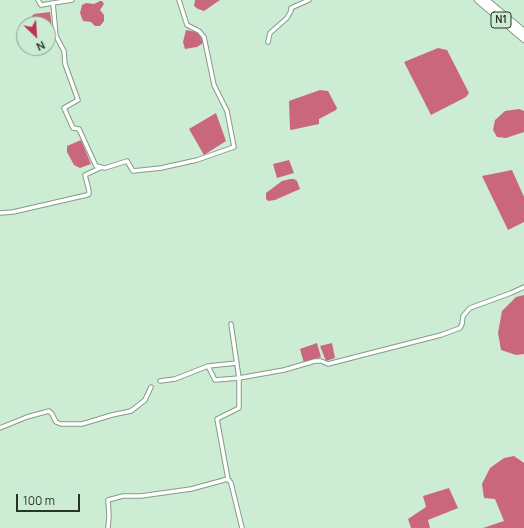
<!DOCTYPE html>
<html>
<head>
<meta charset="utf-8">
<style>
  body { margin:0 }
  #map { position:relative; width:524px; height:528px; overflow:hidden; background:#cdecd4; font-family:Manrope,sans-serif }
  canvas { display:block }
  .north { position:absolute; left:16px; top:16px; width:40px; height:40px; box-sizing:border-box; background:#cdecd4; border:1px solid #8ba290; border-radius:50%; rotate:155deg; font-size:11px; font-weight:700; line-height:16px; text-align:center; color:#28332a }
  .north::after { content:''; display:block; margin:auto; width:14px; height:18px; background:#bf305a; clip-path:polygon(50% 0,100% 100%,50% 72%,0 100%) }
  .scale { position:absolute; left:16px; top:494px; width:64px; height:18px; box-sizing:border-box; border:2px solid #28332a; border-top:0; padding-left:5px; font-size:12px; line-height:14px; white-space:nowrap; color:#28332a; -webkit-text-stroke:3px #cdecd4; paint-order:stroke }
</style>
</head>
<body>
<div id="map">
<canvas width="524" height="528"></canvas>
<div class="north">N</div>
<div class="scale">100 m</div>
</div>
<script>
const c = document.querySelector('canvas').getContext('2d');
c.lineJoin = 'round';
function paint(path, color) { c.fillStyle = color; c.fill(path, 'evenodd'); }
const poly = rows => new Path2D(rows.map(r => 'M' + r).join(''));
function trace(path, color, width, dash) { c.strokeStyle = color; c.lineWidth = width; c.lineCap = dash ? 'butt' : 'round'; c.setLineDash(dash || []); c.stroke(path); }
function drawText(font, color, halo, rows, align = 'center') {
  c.font = font + ' Manrope,sans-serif'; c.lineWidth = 3.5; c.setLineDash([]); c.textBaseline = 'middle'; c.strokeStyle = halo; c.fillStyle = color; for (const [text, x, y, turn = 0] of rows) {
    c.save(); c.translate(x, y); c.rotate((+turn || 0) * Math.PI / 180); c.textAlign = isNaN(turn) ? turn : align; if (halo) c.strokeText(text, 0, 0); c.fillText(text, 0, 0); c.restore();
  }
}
const water = poly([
  [195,0,220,0,204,11,198,9,194,6],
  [100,1,102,1,104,4,100,10,104,15,104,21,100,26,95,26,91,22,83,21,80,13,82,5,86,3,94,4],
  [50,12,52,28,48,33,48,24,36,24,32,16,34,14],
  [186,30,197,32,200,35,203,43,197,47,185,49,183,42],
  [438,48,447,50,469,93,466,97,431,115,404,62],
  [320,90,328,91,337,108,336,110,319,119,319,124,291,130,290,129,289,101],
  [519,109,524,111,524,132,506,138,497,137,493,130,495,120,505,111],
  [216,113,226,141,204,155,189,129],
  [81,140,91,164,80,168,74,165,67,152,67,146],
  [289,160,294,173,277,178,273,164],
  [512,170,524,197,524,222,508,230,482,176],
  [290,179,294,179,297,181,300,189,275,200,268,201,266,199,266,193,282,181],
  [524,295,524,354,516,355,501,350,498,333,502,311,516,297],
  [317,343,321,357,304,363,300,349],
  [332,343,335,358,326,361,320,346],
  [514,456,524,463,524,528,483,528,504,521,495,499,484,498,482,484,490,468,504,458],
  [449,488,458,508,428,520,430,528,411,528,408,519,426,507,423,496]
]);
const street = poly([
  [38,0,41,5,72,0],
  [53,3,56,36,64,51,65,64,78,100,64,108,73,128,79,129,96,166,105,168,127,161,133,171,161,168,197,160,234,147,227,111,214,85,204,37,199,31,187,25,179,0],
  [268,42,270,33,287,18,291,11,291,8,309,0],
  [0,213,13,212,87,195,89,194,89,191,85,175,100,168],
  [231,324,239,378,239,408,217,419,228,479,231,483,242,528],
  [208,366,237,363],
  [160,381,175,379,208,366,215,380,239,378,284,370,315,361,321,361,328,364,441,335,460,328,462,324,463,316,470,308,511,293,524,287],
  [0,428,27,417,49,411,52,414,56,422,61,424,82,424,112,415,131,411,145,400,151,387],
  [108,528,109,516,108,500,123,496,141,496,191,489,228,479]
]);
const highway = poly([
  [478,0,524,39],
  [486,0,524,32]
]);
const shields = [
  [501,20,20]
];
const shieldNames = [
  ["N1",501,20]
];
paint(water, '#cb677c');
trace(street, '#819d87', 5.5);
trace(highway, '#819d87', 8);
trace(street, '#fff', 3.5);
trace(highway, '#fff', 6);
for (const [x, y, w] of shields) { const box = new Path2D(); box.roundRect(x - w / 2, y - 8, w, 16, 3); c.fillStyle = '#cdecd4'; c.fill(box); trace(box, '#28332a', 1); }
drawText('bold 10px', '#28332a', null, shieldNames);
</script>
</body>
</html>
